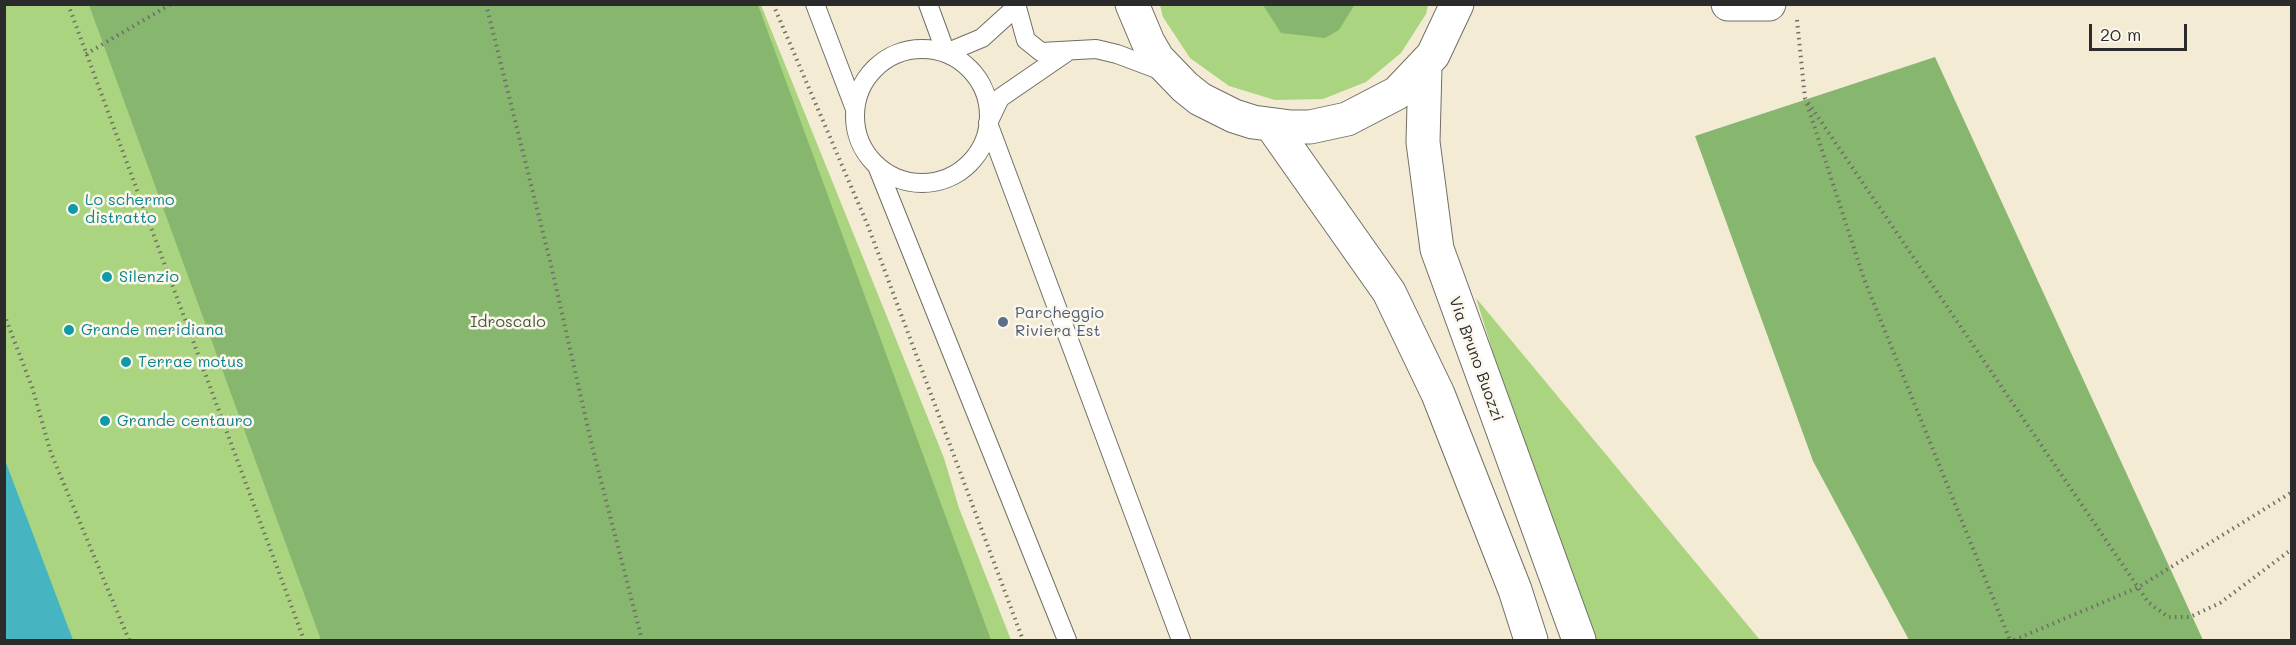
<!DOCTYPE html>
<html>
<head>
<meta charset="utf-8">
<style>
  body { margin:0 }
  #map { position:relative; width:2296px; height:645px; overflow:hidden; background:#f3ebd4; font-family:Mali,sans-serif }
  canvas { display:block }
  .frame { position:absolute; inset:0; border:6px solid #2b2b2b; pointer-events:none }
  .scale { position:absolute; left:2089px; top:24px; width:98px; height:27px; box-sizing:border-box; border:3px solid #2b2b2b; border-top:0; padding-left:8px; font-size:18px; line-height:21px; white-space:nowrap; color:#2b2b2b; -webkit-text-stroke:4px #fbf7ec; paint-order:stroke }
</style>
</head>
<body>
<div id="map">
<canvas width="2296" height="645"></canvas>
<div class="frame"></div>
<div class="scale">20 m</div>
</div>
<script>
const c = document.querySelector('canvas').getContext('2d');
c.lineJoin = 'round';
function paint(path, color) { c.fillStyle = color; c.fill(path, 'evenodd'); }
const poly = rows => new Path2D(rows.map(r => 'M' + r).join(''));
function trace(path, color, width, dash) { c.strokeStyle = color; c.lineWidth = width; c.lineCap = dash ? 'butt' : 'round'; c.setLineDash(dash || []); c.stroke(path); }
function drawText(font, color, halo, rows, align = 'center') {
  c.font = font + ' Mali,sans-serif'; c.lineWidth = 5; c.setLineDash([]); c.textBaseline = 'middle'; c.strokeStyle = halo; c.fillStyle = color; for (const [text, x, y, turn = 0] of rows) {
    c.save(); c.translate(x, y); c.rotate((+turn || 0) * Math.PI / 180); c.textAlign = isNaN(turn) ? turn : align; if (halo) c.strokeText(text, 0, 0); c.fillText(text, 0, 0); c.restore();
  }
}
const green = poly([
  [4,5,761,5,944,458,959,508,1011,640,5,640],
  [1160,5,1428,5,1426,14,1401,53,1366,82,1323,99,1275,100,1229,86,1190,58,1163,17],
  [1476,298,1760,640,1583,640]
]);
const forest = poly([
  [1355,4,1339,30,1325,38,1281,33,1263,5],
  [89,5,758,5,991,640,321,640],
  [1935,57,2203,640,1909,640,1813,461,1695,136]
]);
const water = poly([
  [5,460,73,640,5,640]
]);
const path = poly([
  [68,4,304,640],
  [486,4,551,265,592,446,642,640],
  [773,4,868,226,1023,640],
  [1797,20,1805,98,2148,602,2168,617,2190,617,2220,603,2292,549],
  [86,54,171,4],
  [1807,104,1864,279,2010,640],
  [4,314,32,387,51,453,129,640],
  [2014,640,2137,588,2292,492]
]);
const service = poly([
  [815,4,855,109],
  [928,4,946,53,982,38,1015,8],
  [1016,4,1026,40,1041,52,1096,49,1117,54,1165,72],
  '855 116a67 67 0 1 1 134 0a67 67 0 1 1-134 0Z',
  [1067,52,1000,98,988,123,1181,640],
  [877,166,1067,640]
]);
const secondary = poly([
  [1132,4,1148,42,1158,59,1185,87,1200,99,1234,116,1253,122,1291,127,1310,127,1347,119,1397,93,1433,55,1457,4],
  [1728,4,1769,4],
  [1425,67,1423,142,1437,249,1579,640],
  [1272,126,1389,292,1438,394,1515,590,1531,640]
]);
const markers = [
  [73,209,6,"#0f9aa8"],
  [107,277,6,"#0f9aa8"],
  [1003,322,6,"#5c6f8a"],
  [69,330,6,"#0f9aa8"],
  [126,362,6,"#0f9aa8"],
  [105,421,6,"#0f9aa8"]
];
const cultureNames = [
  ["Lo schermo",85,200],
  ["distratto",85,218],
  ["Silenzio",119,277],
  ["Grande meridiana",81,330],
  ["Terrae motus",138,362],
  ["Grande centauro",117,421]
];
const serviceNames = [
  ["Parcheggio",1015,313],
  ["Riviera Est",1015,331]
];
const parkNames = [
  ["Idroscalo",508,322]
];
const streetNames = [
  ["Via Bruno Buozzi",1476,359,70]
];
paint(green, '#aad47f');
paint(forest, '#87b66e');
paint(water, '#47b5c1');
trace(service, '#716e66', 20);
trace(secondary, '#716e66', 35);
trace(path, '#716e66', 4, [1.5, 4.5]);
trace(service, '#fff', 18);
trace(secondary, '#fff', 33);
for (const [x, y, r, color] of markers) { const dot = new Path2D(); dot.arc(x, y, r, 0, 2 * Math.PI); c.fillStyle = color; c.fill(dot); trace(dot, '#fbf7ec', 2); }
drawText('16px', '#0d838f', '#fbf7ec', cultureNames, 'left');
drawText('16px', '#4e5e75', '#fbf7ec', serviceNames, 'left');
drawText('16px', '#4b5540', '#fbf7ec', parkNames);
drawText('16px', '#2b2b2b', '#fbf7ec', streetNames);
</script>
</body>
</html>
